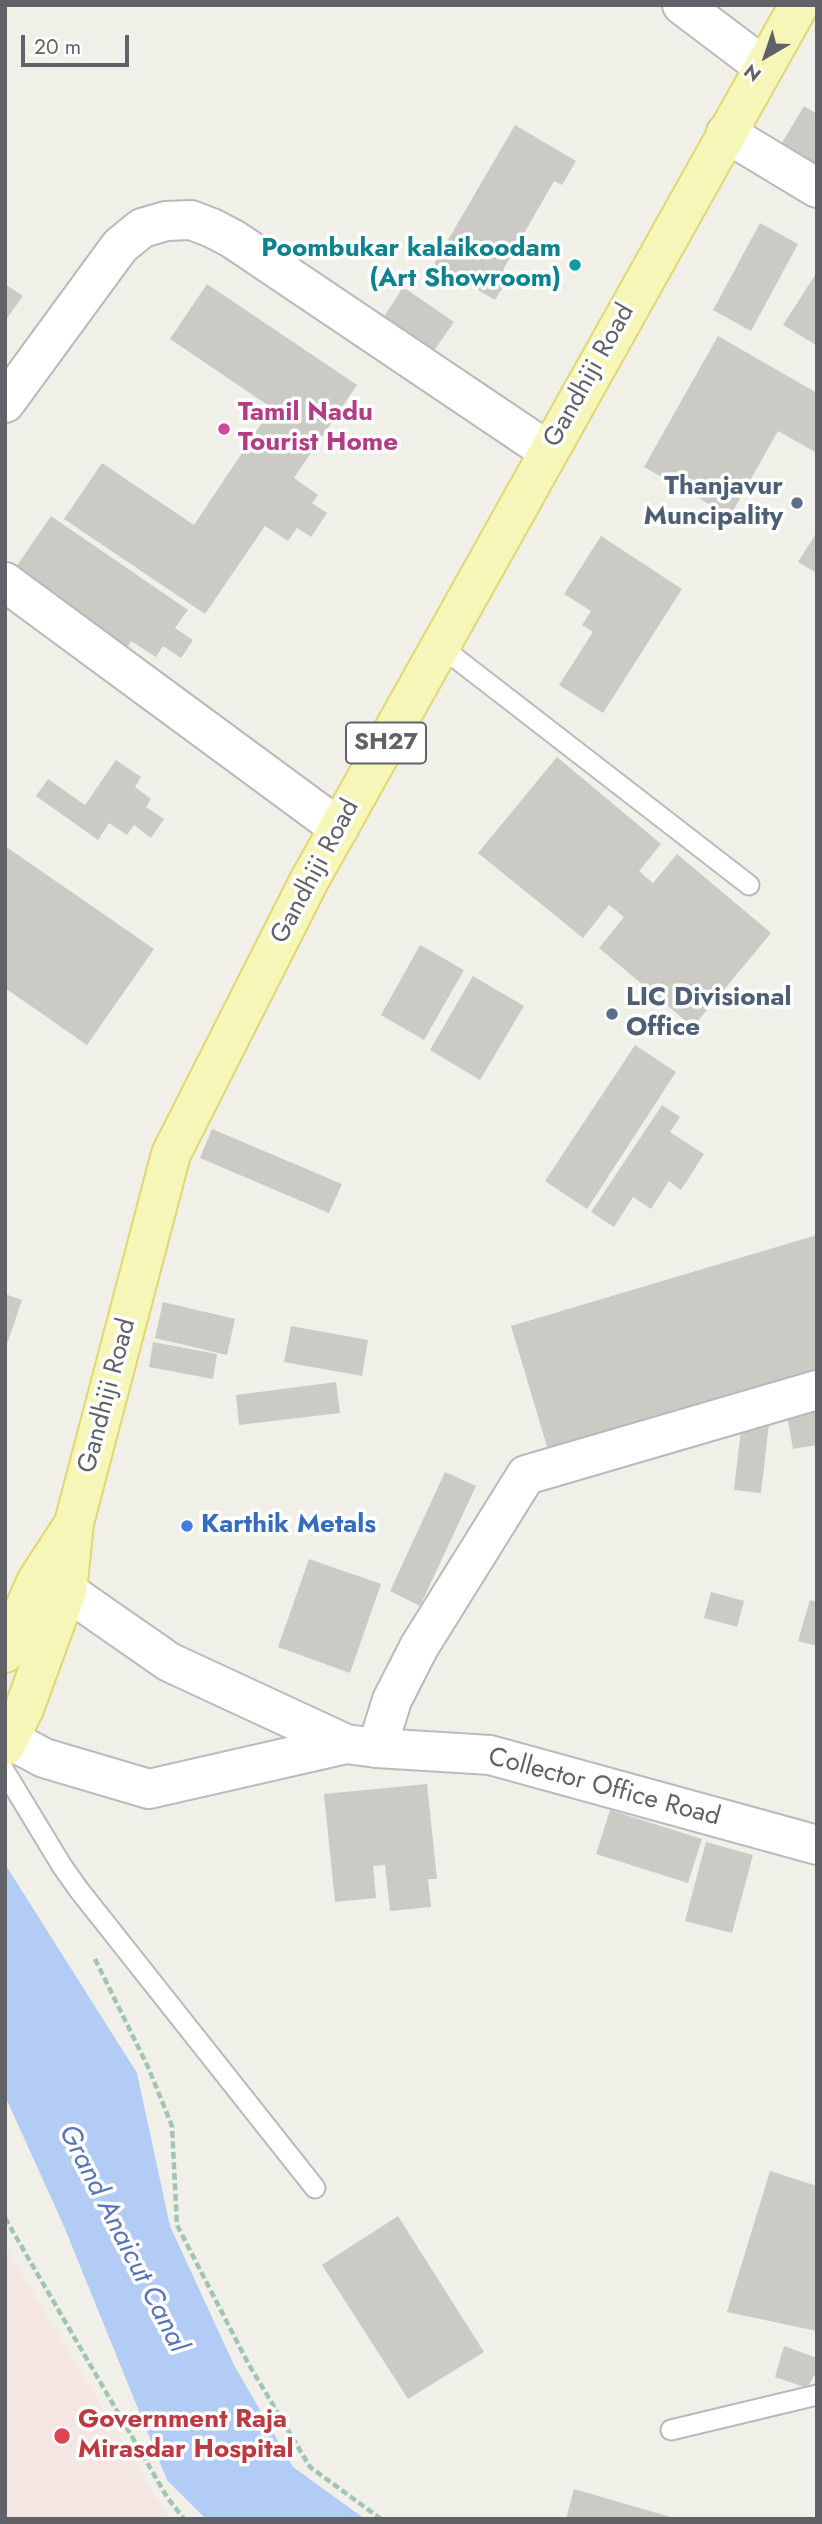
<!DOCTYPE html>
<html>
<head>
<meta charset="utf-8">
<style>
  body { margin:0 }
  #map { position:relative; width:822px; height:2524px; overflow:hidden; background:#f0f0e9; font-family:Jost,sans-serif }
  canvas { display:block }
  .frame { position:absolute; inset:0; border:7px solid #606267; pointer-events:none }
  .north { position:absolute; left:731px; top:21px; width:70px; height:70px; -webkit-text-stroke:5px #fff; paint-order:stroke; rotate:219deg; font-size:19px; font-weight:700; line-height:28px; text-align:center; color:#606267 }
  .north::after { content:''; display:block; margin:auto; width:24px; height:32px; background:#606267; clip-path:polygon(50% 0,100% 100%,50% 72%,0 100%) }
  .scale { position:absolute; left:21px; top:35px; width:108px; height:32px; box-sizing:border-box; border:4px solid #606267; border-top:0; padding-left:9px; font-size:21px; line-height:24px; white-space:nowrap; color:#606267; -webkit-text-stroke:5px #fff; paint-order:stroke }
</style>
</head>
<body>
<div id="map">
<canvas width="822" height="2524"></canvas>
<div class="frame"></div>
<div class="north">N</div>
<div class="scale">20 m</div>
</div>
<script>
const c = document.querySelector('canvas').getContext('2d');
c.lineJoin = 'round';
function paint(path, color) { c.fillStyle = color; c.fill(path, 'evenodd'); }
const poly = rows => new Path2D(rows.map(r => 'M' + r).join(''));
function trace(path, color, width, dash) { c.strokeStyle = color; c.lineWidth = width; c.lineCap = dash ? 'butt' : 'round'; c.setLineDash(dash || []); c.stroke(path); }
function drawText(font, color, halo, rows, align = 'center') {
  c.font = font + ' Jost,sans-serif'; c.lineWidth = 7; c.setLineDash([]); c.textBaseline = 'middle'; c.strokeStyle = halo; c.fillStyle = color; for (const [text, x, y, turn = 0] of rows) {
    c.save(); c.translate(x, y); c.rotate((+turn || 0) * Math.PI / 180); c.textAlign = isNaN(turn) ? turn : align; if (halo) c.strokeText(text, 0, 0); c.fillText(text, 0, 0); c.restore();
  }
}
const medical = poly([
  [5,2246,156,2497,171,2519,5,2519]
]);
const water = poly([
  [5,1864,137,2073,170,2226,234,2365,293,2467,365,2519,206,2519,167,2480,63,2224,5,2096]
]);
const building = poly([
  [804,106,817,114,817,169,780,146],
  [515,125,576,161,562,185,554,181,503,270,511,274,495,300,434,264],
  [760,223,798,244,751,331,713,310],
  [817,272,817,344,816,345,783,325],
  [5,284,23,296,5,321],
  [207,284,357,385,294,478,318,495,312,503,327,513,311,537,297,528,288,541,265,526,205,614,64,519,102,463,194,525,272,408,170,339],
  [403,287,454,322,426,362,382,320],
  [718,336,817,393,817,453,778,431,730,516,644,467],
  [51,516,188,610,175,628,193,640,181,658,163,646,156,657,131,641,125,651,12,573],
  [817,532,817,573,798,562],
  [601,536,682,589,603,713,559,685,593,632,582,625,591,611,564,594],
  [557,757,661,844,639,871,653,883,677,854,771,933,693,1027,599,948,624,917,609,905,583,938,478,853],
  [116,760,141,777,135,787,151,799,146,807,164,819,151,838,134,825,127,835,109,823,98,840,36,796,48,779,85,805],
  [5,846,154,949,87,1045,5,988],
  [420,945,464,970,424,1040,381,1015],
  [473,976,524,1006,480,1080,430,1050],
  [635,1045,676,1072,587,1209,545,1181],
  [662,1105,680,1117,670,1132,704,1154,681,1190,669,1181,651,1209,633,1197,614,1227,591,1212],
  [212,1129,342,1184,329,1213,200,1158],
  [817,1235,817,1370,548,1450,511,1326],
  [5,1294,22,1300,6,1347,5,1347],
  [163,1302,235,1319,227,1355,155,1338],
  [291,1326,368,1340,362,1376,284,1362],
  [153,1342,217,1354,213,1379,149,1367],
  [336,1382,340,1413,239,1425,236,1395],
  [817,1410,817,1445,793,1449,787,1415],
  [742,1421,769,1424,761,1493,734,1490],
  [445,1472,476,1486,420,1606,390,1591],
  [309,1559,381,1584,350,1673,278,1647],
  [711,1592,744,1601,737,1627,704,1618],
  [810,1600,817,1602,817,1646,798,1641],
  [427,1784,437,1879,428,1879,431,1907,390,1911,385,1865,373,1866,376,1898,335,1902,324,1794],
  [610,1810,702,1839,688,1883,596,1854],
  [706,1842,753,1855,732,1933,685,1921],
  [770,2171,817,2186,817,2331,727,2312],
  [398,2216,484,2352,408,2399,322,2265],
  [784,2346,817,2358,817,2371,807,2388,775,2377],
  [574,2489,674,2518,674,2519,566,2519]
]);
const path = poly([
  [95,1959,148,2067,172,2126,177,2225,248,2363,310,2467,381,2519],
  [5,2218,167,2497,184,2519]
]);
const lane = poly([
  [440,646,749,885],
  [5,1772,62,1866,79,1890,315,2188],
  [671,2430,817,2395]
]);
const street = poly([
  [682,5,764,67],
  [726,133,817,188],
  [5,403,120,246,142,228,166,221,191,220,212,228,233,239,548,451],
  [5,582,339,828],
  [377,1748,392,1700,419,1647,526,1475,817,1390]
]);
const secondary = poly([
  [37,1582,67,1591,169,1662,346,1744,377,1748,490,1755,817,1845],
  [5,1737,44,1758,149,1789,346,1744]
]);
const primary = poly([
  [5,1653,36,1582,71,1528],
  [5,1746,24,1709,67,1591,74,1523,171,1154,309,881,799,5]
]);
const markers = [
  [575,265,7,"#0f9aa8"],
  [224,429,7,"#d1479c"],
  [797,503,7,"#5c6f8a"],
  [612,1014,7,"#5c6f8a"],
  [187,1526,7,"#3f7fe0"],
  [62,2436,9,"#e0444e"]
];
const shields = [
  [386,743,80]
];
const shieldNames = [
  ["SH27",386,743]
];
const cultureNames = [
  ["Poombukar kalaikoodam",561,250],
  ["(Art Showroom)",561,280]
];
const streetNames = [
  ["Gandhiji Road",590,376,-61],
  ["Gandhiji Road",316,872,-62],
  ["Gandhiji Road",108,1396,-75],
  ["Collector Office Road",604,1788,15]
];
const hotelNames = [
  ["Tamil Nadu",238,414],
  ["Tourist Home",238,444]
];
const serviceNames = [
  ["Thanjavur",783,488],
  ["Muncipality",783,518],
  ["LIC Divisional",626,999,"left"],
  ["Office",626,1029,"left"]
];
const shopNames = [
  ["Karthik Metals",201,1526]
];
const healthNames = [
  ["Government Raja",78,2421],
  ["Mirasdar Hospital",78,2451]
];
const waterNames = [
  ["Grand Anaicut Canal",122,2239,63]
];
paint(medical, '#f4e7e3');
paint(water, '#b3ccf6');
paint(building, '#cbcac5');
trace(lane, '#b8b9bd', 23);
trace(street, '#b8b9bd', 42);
trace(secondary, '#babbc0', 42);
trace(primary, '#e2d76f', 42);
trace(path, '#a2c4b2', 4.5, [7, 3.5]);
trace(lane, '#fff', 19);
trace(street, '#fff', 38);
trace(secondary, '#fff', 38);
trace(primary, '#f5f6b7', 38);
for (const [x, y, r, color] of markers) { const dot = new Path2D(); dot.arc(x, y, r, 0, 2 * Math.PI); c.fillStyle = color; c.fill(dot); trace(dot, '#fff', 2.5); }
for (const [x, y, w] of shields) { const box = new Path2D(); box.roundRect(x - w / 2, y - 20.5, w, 41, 5); c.fillStyle = '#fff'; c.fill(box); trace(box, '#606267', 2); }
drawText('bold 24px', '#606267', null, shieldNames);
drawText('bold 26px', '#0d838f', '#fff', cultureNames, 'right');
drawText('26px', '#606267', '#fff', streetNames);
drawText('bold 26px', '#b23c85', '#fff', hotelNames, 'left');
drawText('bold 26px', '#4e5e75', '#fff', serviceNames, 'right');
drawText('bold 26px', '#366cbe', '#fff', shopNames, 'left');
drawText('bold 26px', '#be3a42', '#fff', healthNames, 'left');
drawText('italic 28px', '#5774b8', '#fff', waterNames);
</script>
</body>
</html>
